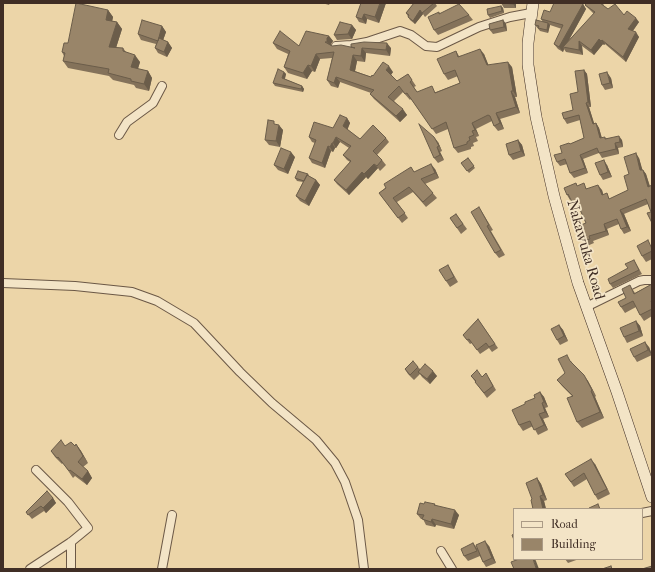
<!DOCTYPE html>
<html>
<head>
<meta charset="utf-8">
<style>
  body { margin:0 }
  #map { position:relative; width:655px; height:572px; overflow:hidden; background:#ecd5a8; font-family:"IM FELL French Canon",serif }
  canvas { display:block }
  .frame { position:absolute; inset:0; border:4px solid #402e25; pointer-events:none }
  .legend { position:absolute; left:513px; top:508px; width:130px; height:52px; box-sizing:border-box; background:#f3e4c6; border:1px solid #ab9b86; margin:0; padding:5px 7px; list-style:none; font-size:12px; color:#402e25 }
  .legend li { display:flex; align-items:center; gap:8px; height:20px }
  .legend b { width:20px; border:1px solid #ab9b86 }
</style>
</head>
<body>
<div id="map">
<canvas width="655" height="572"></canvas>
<div class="frame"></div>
<ul class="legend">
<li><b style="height:5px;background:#f3e4c6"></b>Road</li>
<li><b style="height:11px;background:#998569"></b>Building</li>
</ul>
</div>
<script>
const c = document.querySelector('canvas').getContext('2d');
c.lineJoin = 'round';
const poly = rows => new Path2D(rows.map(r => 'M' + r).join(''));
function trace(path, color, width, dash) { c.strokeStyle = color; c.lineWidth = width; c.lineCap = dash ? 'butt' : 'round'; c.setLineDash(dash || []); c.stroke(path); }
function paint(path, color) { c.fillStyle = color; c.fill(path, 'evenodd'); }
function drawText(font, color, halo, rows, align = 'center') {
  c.font = font + ' "IM FELL French Canon",serif'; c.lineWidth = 3.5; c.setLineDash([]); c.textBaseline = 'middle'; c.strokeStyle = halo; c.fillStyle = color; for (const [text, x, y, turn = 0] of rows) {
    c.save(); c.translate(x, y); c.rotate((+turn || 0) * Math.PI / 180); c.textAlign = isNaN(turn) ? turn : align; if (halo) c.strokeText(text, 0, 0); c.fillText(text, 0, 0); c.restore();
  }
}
const minor = poly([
  [336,46,351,45,367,42,400,31,411,35,426,46,437,47,479,27,510,17,531,13],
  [119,135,127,122,153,103,162,86],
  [3,283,75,286,132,292,157,301,194,323,240,372,272,403,316,440,335,463,345,482,358,520,364,569],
  [586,307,639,281,644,280,652,280],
  [642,513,652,511],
  [441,551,452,569],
  [30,569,71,542,88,528,68,502,36,470],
  [71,569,71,542],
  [162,569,172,515]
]);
const secondary = poly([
  [533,3,528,43,528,65,536,117,554,196,578,283,617,392,652,497]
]);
const wall = poly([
  [322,3,330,3,329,5],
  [386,3,379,23,367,19,366,24,359,22,356,17],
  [414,3,435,3,437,6,425,17,423,14,415,24,410,20,406,13],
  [501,3,516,3,516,8,504,8],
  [587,3,603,3,604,4,603,5,608,9,624,15,639,22,633,31,639,37,626,62,605,44,604,45,603,44,594,55,582,46,583,55,566,52,564,49,563,52,558,49,554,44,562,29,550,25,548,33,540,31,535,25,543,22,541,19,550,12,583,4,586,9,569,40,594,14,585,5],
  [501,6,503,8,504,13,490,18,488,15],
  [108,10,113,17,112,21,117,22,122,29,116,48,123,48,126,52,140,62,138,69,148,71,152,78,149,91,136,88,134,85,113,80,109,76,68,68,63,61,64,56,62,52,68,43],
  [439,13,469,15,473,20,438,35,434,30],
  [503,20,506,24,507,31,493,34,490,30],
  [352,25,356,30,352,39,337,40,334,35],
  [162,26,166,32,163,40,168,42,172,48,167,57,158,53,155,48,156,44,141,40,138,34],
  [329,36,333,41,331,44,331,45,332,46,351,47,391,48,390,56,366,53,365,62,357,61,355,71,371,77,373,76,393,72,391,75,397,81,408,74,416,86,414,87,417,92,436,92,460,83,458,76,448,80,444,74,456,51,459,56,484,54,488,65,512,67,517,97,515,97,520,113,500,119,504,129,498,131,494,126,492,121,476,129,479,136,476,137,478,141,473,143,474,146,471,147,471,149,458,153,454,148,448,129,436,134,411,99,410,100,403,92,394,101,407,115,400,122,374,99,370,94,371,93,340,82,338,88,331,86,327,80,332,58,320,59,315,72,312,71,307,79,288,73,284,67,288,54,277,49,273,43,299,46],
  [584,70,587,74,591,107,589,107,594,124,596,123,599,128,602,138,622,140,623,147,618,148,619,154,602,158,599,153,583,159,588,173,574,178,570,173,567,164,560,166,557,162,570,144,584,138,580,120,567,124,564,119,573,110,578,92],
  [284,72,286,74,285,79,302,86,304,89,303,92,275,86,273,83],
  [611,78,613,88,605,90,602,85],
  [347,118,350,123,347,129,360,139,386,138,389,142,377,155,382,160,386,165,380,171,378,168,368,179,366,177,349,195,337,184,334,180,350,162,347,160,343,155,349,148,340,142,336,148,335,148,333,152,331,151,325,168,312,163,309,158,315,143,312,142,309,137,333,128],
  [277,125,283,130,280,147,269,145,265,140],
  [518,140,522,145,525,156,513,160,509,155],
  [438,142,442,151,440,152,444,160,438,163,434,158],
  [295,157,288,174,278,170,274,165],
  [468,158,475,168,469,173,461,163],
  [639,158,642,170,643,170,646,174,650,186,651,212,648,204,624,214,631,231,624,234,621,229,619,224,607,229,609,235,593,241,594,243,587,246,583,241,586,223,579,208,576,209,573,204,571,199,570,200,567,195,578,186,588,189,602,190,603,195,610,199,628,190,629,174],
  [607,165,612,177,603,180,600,175],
  [411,167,414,172,435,169,439,178,425,184,437,198,426,207,413,192,397,202,408,218,402,223,379,193],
  [308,174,309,176,316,180,320,185,309,206,300,201,296,196,303,182,297,181,295,178],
  [479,207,493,230,491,231,505,255,499,258,495,253],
  [456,214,467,229,461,234,450,218],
  [652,247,652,259,646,262,642,256],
  [634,260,642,274,613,288,610,284,628,268],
  [448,265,458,282,450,287,446,281],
  [652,284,652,316,644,321,640,315,636,307,625,313,621,307,633,290,635,293],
  [478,319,498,348,492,352,489,348,480,354,472,343,470,344,463,335],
  [636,321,640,326,643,336,627,343,624,337],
  [559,325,563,330,568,341,560,345,557,340],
  [649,347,652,355,637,362,634,357],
  [571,361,573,364,588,381,596,396,595,397,604,418,582,428,577,422,572,396,562,386,557,380,565,373],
  [418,367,420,369,437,376,430,384,422,377,420,374,414,380,408,374,405,369],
  [471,376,489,378,496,390,487,398],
  [540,392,544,397,548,407,545,408,549,417,543,419,548,430,538,435,533,426,523,431,519,425,525,404,535,398],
  [76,444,81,451,88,463,83,467,88,471,92,478,87,485,75,476,73,478,63,463,62,464,55,457,51,451,65,446,75,446],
  [595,464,610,494,598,500,595,495,587,479,574,487,565,474],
  [537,478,541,484,547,500,544,501,546,509,533,509,532,499],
  [53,498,56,503,46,513,44,511,32,519,26,512],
  [424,504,435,504,436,506,459,515,454,529,436,525,435,527,426,525,423,519,421,519,417,514],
  [473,543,477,548,489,546,496,563,486,567,483,562,480,556,468,561,464,556],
  [565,559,579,559,568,563]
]);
const shadedWall = poly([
  [380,3,386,3,379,23,375,17],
  [513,3,516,3,516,8,513,4],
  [583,4,586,9,565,47,563,47,564,49,563,52,559,47],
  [501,6,503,8,504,13,502,11],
  [108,10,113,17,111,27,106,20],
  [420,10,423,14,415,24,413,21],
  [364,14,367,19,366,24,362,19],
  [636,18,639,22,631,33,628,29],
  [503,20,506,24,507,31,504,27],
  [117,22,122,29,114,54,109,47],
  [548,23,550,25,548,33,547,30],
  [352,25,356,30,352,39,348,34],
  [162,26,166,32,161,46,158,41],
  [636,32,639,37,626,62,623,57],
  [329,36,333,41,331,44,331,48,327,42,327,38],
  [599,39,603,44,594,55,591,50],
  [602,40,605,44,604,45,601,41],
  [579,41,582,46,583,55,579,50],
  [168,42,172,48,167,57,164,52],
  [387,43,391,48,390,56,386,50],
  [362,48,366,53,365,62,361,56],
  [480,49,484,54,491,71,487,65],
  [316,54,320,59,315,72,311,66],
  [135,55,140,62,136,74,131,67],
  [353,55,357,61,354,76,350,70],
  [508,62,512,67,517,97,513,91],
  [308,65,312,71,307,79,303,73],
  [389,66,393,72,390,76,386,70],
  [584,70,587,74,591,107,588,102],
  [148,71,152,78,149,91,144,84],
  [284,72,286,74,284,81,282,78],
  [607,72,611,78,613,88,610,83],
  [336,77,340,82,338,88,334,83],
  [302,86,304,89,303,92,301,89],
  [511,91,515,97,520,113,516,107],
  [586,103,589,107,596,129,593,124],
  [403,109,407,115,400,122,396,116],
  [496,113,500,119,504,129,500,123],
  [347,118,350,123,347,131,343,126],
  [472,123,476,129,479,136,475,130],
  [596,123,599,128,603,143,600,138],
  [279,125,283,130,280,147,276,141],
  [619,136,622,140,623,147,620,142],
  [336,137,340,142,336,148,333,143],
  [434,137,438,142,442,151,439,146],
  [518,140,522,145,525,156,521,151],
  [332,143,335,148,333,152,330,147],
  [615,143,618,148,619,154,616,149],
  [328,146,331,151,325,168,322,163],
  [437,147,440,152,444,160,440,155],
  [291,152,295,157,288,174,284,169],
  [636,153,639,158,644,175,640,170],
  [580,155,583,159,588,173,585,168],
  [604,160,607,165,612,177,608,172],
  [374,164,378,168,368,179,364,174],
  [431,164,435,169,439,178,435,173],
  [643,170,646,174,651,191,648,187],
  [362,172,366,177,349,195,346,190],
  [316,180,320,185,309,206,305,201],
  [598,185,602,190,605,200,602,195],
  [620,210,624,214,631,231,627,227],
  [604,224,607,229,609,235,606,231],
  [636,321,640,326,643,336,639,331],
  [559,325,563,330,568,341,564,336],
  [645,342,649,347,652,355,648,350],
  [433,371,437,376,430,384,427,379],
  [584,375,588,381,596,396,592,390],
  [591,391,595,397,604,418,600,412],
  [540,392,544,397,548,407,544,402],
  [542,403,545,408,549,417,545,412],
  [539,414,543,419,548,430,544,425],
  [76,444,81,451,88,463,83,456],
  [591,459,595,464,610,494,607,489],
  [88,471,92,478,87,485,82,479],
  [537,478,541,484,547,500,543,495],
  [540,496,544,501,546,509,543,509],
  [53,498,56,503,46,513,43,508],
  [455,510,459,515,454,529,451,524],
  [432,519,436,525,435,527,431,522],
  [485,541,489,546,496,563,492,558],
  [533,559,535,559,536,561,539,569,537,569,536,568]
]);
const building = poly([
  [76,3,108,10,106,20,117,22,109,47,123,48,123,51,135,55,131,67,148,71,144,84,131,81,131,79,108,73,109,69,63,61,65,53,62,52,64,43,68,43,76,3],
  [361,3,380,3,375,17,364,14,362,19,356,17,361,3],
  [414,3,434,3,422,13,420,10,413,21,408,17,409,15,406,13,414,3],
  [501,3,513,3,513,4,501,3],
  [554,3,581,3,583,4,559,47,554,44,563,25,541,19,544,10,550,12,554,3],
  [587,3,600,3,608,9,615,4,624,15,627,11,636,18,628,29,636,32,623,57,602,40,601,41,599,39,591,50,579,41,579,50,563,47,595,12,585,5,587,3],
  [459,4,469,15,434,30,428,17,439,12,439,14,459,4],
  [501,6,502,11,488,15,487,9,501,6],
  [142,20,162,26,158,41,138,34,142,20],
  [503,20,504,27,490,30,489,24,503,20],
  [536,20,548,23,547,30,538,28,539,26,535,25,536,20],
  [340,22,352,25,348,34,334,35,340,22],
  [280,31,299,46,306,31,329,36,327,38,327,42,325,42,332,46,341,45,355,48,351,47,351,44,364,42,387,43,386,50,362,48,361,56,353,55,350,70,371,77,372,75,373,76,383,62,389,66,386,70,397,81,408,74,412,80,410,82,417,92,432,86,435,93,460,83,455,70,444,74,437,59,456,51,458,57,480,49,487,65,508,62,513,91,511,91,516,107,496,113,500,123,494,126,490,116,488,115,472,123,475,130,472,131,474,135,469,137,470,140,467,142,467,144,454,148,446,122,432,129,407,93,405,94,399,86,388,97,403,109,396,116,370,94,374,90,336,77,334,83,327,80,334,52,316,54,311,66,308,65,303,73,284,67,290,51,273,43,280,31],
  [159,38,168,42,164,52,155,48,159,38],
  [278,69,284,72,282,78,302,86,301,89,273,83,278,69],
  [584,70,588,102,586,103,593,124,596,123,600,138,605,137,605,139,619,136,620,142,615,143,616,149,599,153,597,148,580,155,585,168,570,173,565,159,557,162,554,155,562,153,560,146,569,143,570,144,584,138,579,115,564,119,562,113,573,110,570,94,578,92,575,71,584,70],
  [607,72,610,83,602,85,599,74,607,72],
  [340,115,347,118,343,126,360,139,373,125,386,138,373,151,382,160,377,166,374,164,364,174,362,172,346,190,334,180,351,161,343,155,351,146,336,137,333,143,332,143,330,147,328,146,322,163,309,158,316,140,309,137,314,122,333,128,340,115],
  [268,120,274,121,274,124,279,125,276,141,265,140,268,120],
  [419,124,434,137,439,146,437,147,440,155,434,158,419,124],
  [518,140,521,151,509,155,506,144,518,140],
  [281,148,291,152,284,169,274,165,281,148],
  [636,153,640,170,643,170,648,187,652,185,652,223,647,213,651,212,646,199,620,210,627,227,621,229,617,219,604,224,606,231,589,236,590,239,583,241,578,226,586,223,577,203,573,204,568,194,567,195,564,188,576,183,577,186,584,183,586,189,598,185,602,195,607,193,609,199,628,190,624,176,629,174,624,157,636,153],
  [468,158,474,166,467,171,461,163,468,158],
  [604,160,608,172,600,175,595,163,604,160],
  [431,164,435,173,421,179,433,193,423,202,409,187,393,198,405,213,398,218,379,193,386,188,384,184,411,167,414,172,431,164],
  [298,171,308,174,307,176,307,175,304,181,295,178,298,171],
  [307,175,316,180,305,201,296,196,307,175],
  [479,207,489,225,487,226,501,250,495,253,471,212,479,207],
  [456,214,463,224,457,228,450,218,456,214],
  [648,240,652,249,652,251,642,256,637,246,648,240],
  [634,260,639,270,610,284,608,279,628,268,625,264,634,260],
  [448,265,454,277,446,281,439,270,448,265],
  [652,284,652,301,651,301,652,303,652,309,640,315,633,301,621,307,618,302,626,298,622,289,630,285,634,294,652,284],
  [478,319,495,344,489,347,486,343,477,350,469,339,467,340,463,335,478,319],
  [636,321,639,331,624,337,620,328,636,321],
  [559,325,564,336,557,340,551,329,559,325],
  [645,342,648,350,634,357,630,349,645,342],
  [567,355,570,361,584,375,592,390,591,391,600,412,577,422,567,398,573,396,557,380,565,373,558,359,567,355],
  [413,361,418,367,410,375,405,369,413,361],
  [425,364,433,371,427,379,418,372,425,364],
  [477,370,482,377,486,373,493,386,484,393,475,382,476,381,471,376,477,370],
  [540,392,544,402,542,403,545,412,539,414,544,425,534,430,530,421,519,425,512,410,525,404,525,402,535,398,534,395,540,392],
  [61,440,65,446,71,442,75,446,76,444,83,456,78,462,88,471,82,479,70,470,69,471,58,457,57,458,51,451,61,440],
  [591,459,607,489,595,495,584,473,571,482,565,474,591,459],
  [537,478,543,495,540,496,543,509,533,509,531,500,532,499,526,483,537,478],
  [47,491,53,498,43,508,41,506,28,515,26,512,47,491],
  [425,502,435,504,434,505,455,510,451,524,432,519,431,522,422,519,424,515,417,514,420,503,424,504,425,502],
  [598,504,600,509,589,509,589,508,598,504],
  [514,534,514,540,512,535,514,534],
  [485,541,492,558,483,562,476,545,485,541],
  [473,543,477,551,464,556,461,549,473,543],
  [519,559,533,559,536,568,534,569,514,569,511,562,519,559],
  [611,566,612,569,602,569,611,566],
  [652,566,652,569,642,569,652,566]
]);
const streetNames = [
  ["Nakawuka Road",585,250,74]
];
trace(minor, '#6b5846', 10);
trace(secondary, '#402e25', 12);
trace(minor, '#f3e4c6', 8);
trace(secondary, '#f3e4c6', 11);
paint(wall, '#84725a');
paint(shadedWall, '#6b5d4a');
paint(building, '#998569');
trace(building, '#6b5d4a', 1);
drawText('15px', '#402e25', '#f3e4c6', streetNames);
</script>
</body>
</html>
